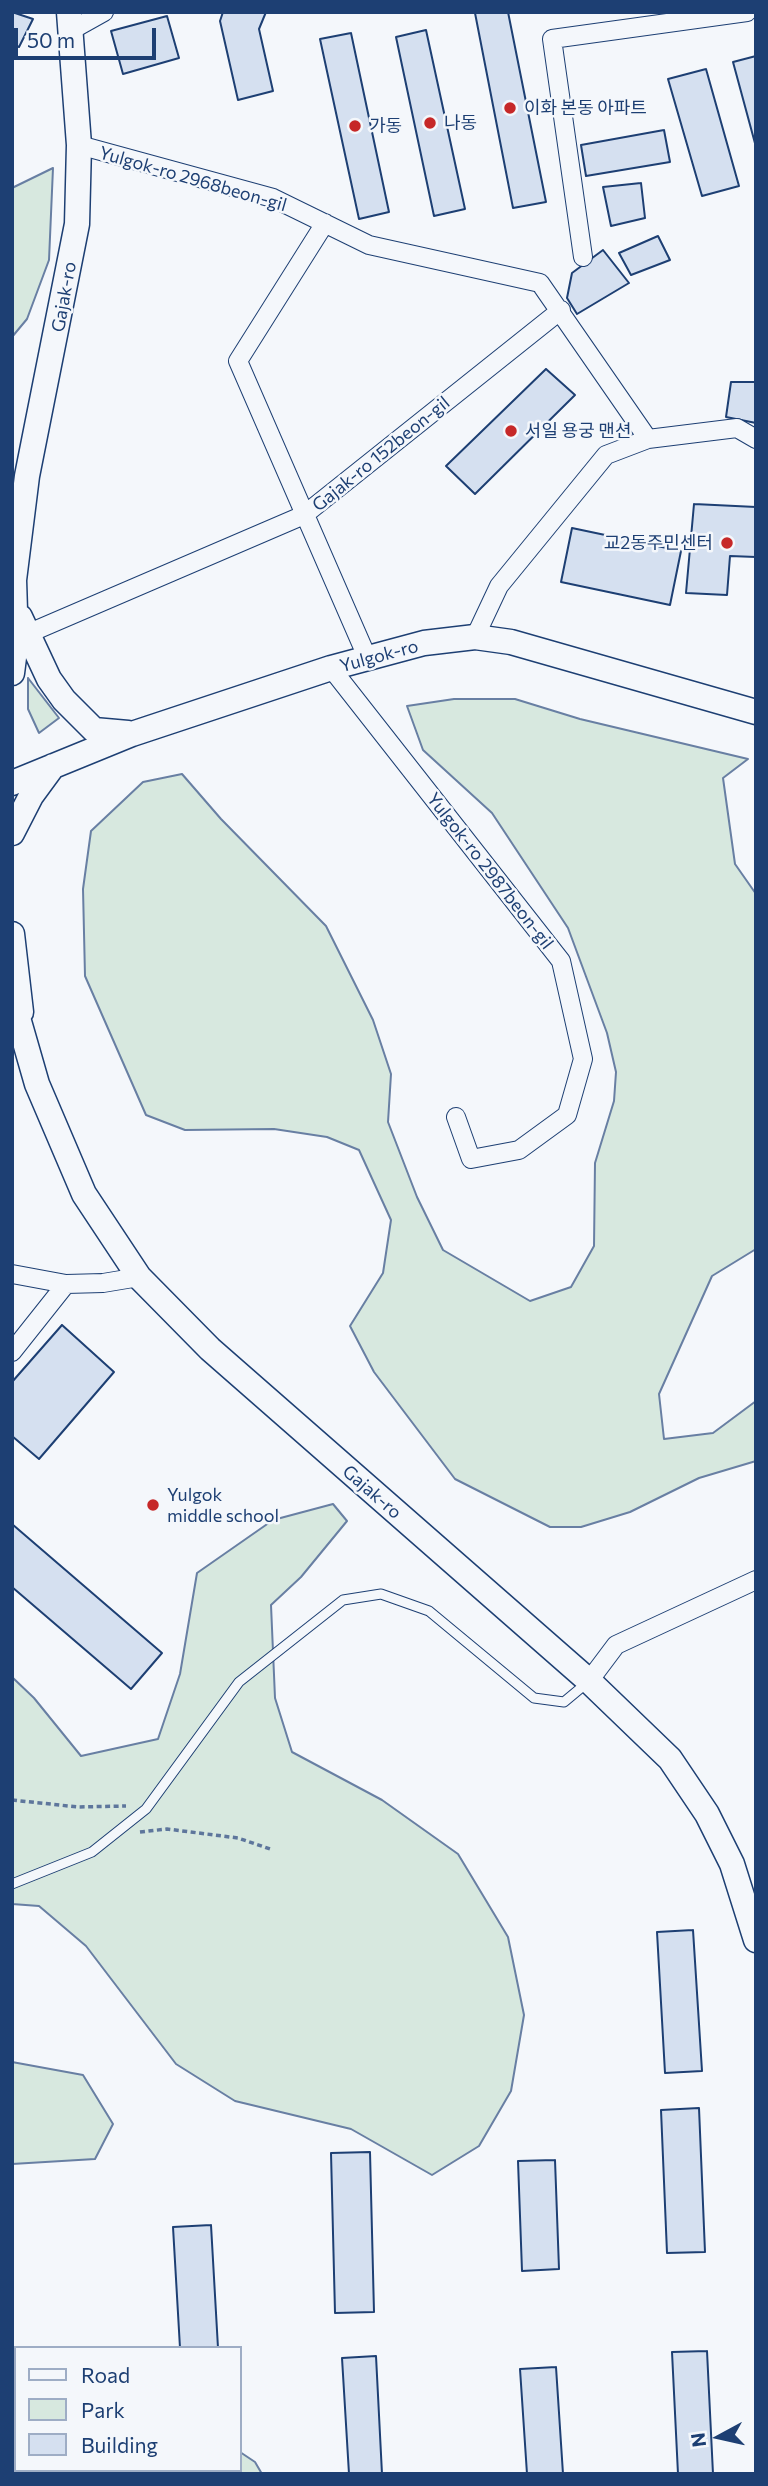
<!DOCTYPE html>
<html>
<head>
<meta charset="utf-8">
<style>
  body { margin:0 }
  #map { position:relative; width:768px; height:2486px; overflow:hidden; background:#f4f7fb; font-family:Commissioner,sans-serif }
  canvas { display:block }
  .frame { position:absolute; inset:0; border:14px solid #1d3f73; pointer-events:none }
  .legend { position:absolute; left:14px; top:2346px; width:228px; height:126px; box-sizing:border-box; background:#f4f7fb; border:2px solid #9eadc5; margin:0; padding:9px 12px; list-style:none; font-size:21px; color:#1d3f73 }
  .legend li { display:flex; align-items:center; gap:14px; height:35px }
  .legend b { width:35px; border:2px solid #9eadc5 }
  .north { position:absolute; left:684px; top:2402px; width:70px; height:70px; -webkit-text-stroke:5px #f4f7fb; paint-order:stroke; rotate:262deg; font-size:19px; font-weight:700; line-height:28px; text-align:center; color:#1d3f73 }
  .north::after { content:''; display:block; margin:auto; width:24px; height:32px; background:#1d3f73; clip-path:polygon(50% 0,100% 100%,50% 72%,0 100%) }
  .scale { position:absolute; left:14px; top:28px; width:142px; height:32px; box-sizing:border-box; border:4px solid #1d3f73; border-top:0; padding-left:9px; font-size:21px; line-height:24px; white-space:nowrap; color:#1d3f73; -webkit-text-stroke:5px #f4f7fb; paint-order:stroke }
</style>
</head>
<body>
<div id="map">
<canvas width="768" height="2486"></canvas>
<div class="frame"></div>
<ul class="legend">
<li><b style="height:9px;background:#f4f7fb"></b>Road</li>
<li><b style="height:19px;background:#d7e8df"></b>Park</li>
<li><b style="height:19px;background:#d5e0f0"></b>Building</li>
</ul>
<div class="north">N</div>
<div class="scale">50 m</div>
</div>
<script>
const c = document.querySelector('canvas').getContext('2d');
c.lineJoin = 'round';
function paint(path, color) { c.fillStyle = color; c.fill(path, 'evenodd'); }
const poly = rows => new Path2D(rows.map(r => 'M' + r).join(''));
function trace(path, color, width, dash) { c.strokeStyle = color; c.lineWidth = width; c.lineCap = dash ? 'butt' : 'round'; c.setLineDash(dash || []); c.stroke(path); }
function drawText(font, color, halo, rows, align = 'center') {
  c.font = font + ' Commissioner,"Noto Sans KR",sans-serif'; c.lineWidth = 5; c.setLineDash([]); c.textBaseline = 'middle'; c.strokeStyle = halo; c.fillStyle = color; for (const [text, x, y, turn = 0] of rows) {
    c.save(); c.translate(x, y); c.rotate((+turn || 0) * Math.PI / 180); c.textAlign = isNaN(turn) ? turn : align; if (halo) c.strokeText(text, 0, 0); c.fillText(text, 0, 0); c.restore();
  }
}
const green = poly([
  [53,168,49,260,27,319,12,337,12,188,53,168],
  [28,678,59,718,39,733,28,709,28,678],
  [454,699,515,699,580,719,748,759,723,778,735,864,756,894,756,1249,712,1276,659,1394,664,1439,713,1433,756,1401,756,1461,699,1478,630,1512,581,1527,550,1527,455,1479,374,1372,350,1326,383,1273,391,1220,359,1150,327,1137,274,1129,185,1130,146,1115,85,976,83,889,91,831,143,782,182,774,221,819,326,926,373,1020,391,1074,388,1122,417,1197,443,1250,530,1301,571,1287,594,1246,595,1163,614,1101,616,1072,607,1033,568,928,492,813,423,750,407,706,454,699],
  [333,1504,347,1521,301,1577,271,1605,275,1698,292,1752,382,1800,458,1854,508,1937,524,2015,511,2091,479,2146,432,2175,351,2129,235,2101,176,2064,86,1946,39,1906,12,1904,12,1677,34,1698,81,1756,158,1739,180,1674,197,1573,273,1520,333,1504],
  [12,2062,83,2075,113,2124,95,2159,12,2164,12,2062],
  [12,2354,16,2355,16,2470,240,2470,240,2452,255,2462,262,2474,12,2474,12,2354]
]);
const building = poly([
  [12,12,33,19,19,47,12,44,12,12],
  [223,12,266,12,259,29,273,91,238,100,220,21,223,12],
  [508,12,546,202,513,208,475,13,508,12],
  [167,16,179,58,123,74,111,31,167,16],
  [426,30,465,209,434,216,396,37,426,30],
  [351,33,389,212,359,219,320,39,351,33],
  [756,56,756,147,733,62,756,56],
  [706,69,739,186,702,196,668,79,706,69],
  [664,130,670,162,586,176,581,145,664,130],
  [641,183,645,218,611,226,603,187,641,183],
  [658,236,670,260,631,275,619,253,658,236],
  [603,250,629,283,577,314,567,298,572,273,603,250],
  [546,369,575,395,475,494,446,466,546,369],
  [731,382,756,382,756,423,726,417,731,382],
  [694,504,756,507,756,557,730,556,727,595,686,593,694,504],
  [572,528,681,551,670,605,561,582,572,528],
  [62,1325,114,1372,39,1459,12,1436,12,1382,62,1325],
  [12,1524,162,1653,131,1689,12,1587,12,1524],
  [693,1930,702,2071,665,2073,657,1932,693,1930],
  [699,2108,705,2252,667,2253,661,2110,699,2108],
  [370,2152,374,2312,335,2313,331,2153,370,2152],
  [555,2160,559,2269,522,2271,518,2161,555,2160],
  [211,2225,218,2348,180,2348,173,2227,211,2225],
  [707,2351,713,2474,678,2474,672,2352,707,2351],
  [376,2356,382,2474,349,2474,342,2358,376,2356],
  [556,2367,563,2474,527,2474,520,2369,556,2367]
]);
const path = poly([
  [12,1800,78,1807,126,1806],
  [140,1832,167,1829,238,1838,273,1850]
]);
const lane = poly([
  [12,1884,92,1852,146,1809,239,1682,343,1600,381,1594,429,1611,534,1698,564,1702,588,1682]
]);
const street = poly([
  [70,31,104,12],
  [79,145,273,198,369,245,540,283,648,439,737,428,756,439],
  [325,223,238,361,367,657],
  [583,257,552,39,747,12],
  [27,634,304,515,561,310],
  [475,637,499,586,606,455,648,439],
  [331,668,561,961,583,1059,567,1115,519,1150,471,1159,456,1117],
  [12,1274,66,1284,103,1283,139,1277],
  [12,1352,66,1284],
  [589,1681,616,1645,756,1580]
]);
const secondary = poly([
  [20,617,49,679,64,700,94,730,128,733],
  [12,673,16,642,14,580,27,476,77,224,79,145,69,12],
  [12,783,132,734,331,668,424,643,475,637,511,642,756,712],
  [12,833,31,796,53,766],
  [12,934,21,1012],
  [12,997,37,1084,84,1194,139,1277,210,1349,589,1681,670,1759,707,1814,732,1864,756,1940]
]);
const markers = [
  [510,108,7,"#c62828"],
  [430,123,7,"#c62828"],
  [355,126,7,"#c62828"],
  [511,431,7,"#c62828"],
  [727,543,7,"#c62828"],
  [153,1505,7,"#c62828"]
];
const poiNames = [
  ["이화 본동 아파트",524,108],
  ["나동",444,123],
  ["가동",369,126],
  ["서일 용궁 맨션",525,431],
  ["교2동주민센터",713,543,"right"],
  ["Yulgok",167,1495],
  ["middle school",167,1516]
];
const streetNames = [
  ["Yulgok-ro 2968beon-gil",193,179,16],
  ["Gajak-ro",64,297,-80],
  ["Gajak-ro 152beon-gil",381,454,-39],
  ["Yulgok-ro",379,656,-15],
  ["Yulgok-ro 2987beon-gil",490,871,52],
  ["Gajak-ro",372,1492,41]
];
paint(green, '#d7e8df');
trace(green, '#687fa3', 2);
paint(building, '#d5e0f0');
trace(building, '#1d3f73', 2);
trace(lane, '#1d3f73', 11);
trace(street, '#1d3f73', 20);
trace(secondary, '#1d3f73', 27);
trace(path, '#5e769c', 3.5, [5, 3.5]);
trace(lane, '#f4f7fb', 9);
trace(street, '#f4f7fb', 18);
trace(secondary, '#f4f7fb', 24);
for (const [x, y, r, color] of markers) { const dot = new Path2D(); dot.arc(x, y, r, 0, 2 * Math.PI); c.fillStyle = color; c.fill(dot); trace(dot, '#f4f7fb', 2.5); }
drawText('18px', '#1d3f73', '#f4f7fb', poiNames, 'left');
drawText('18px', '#1d3f73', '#f4f7fb', streetNames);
</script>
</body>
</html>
